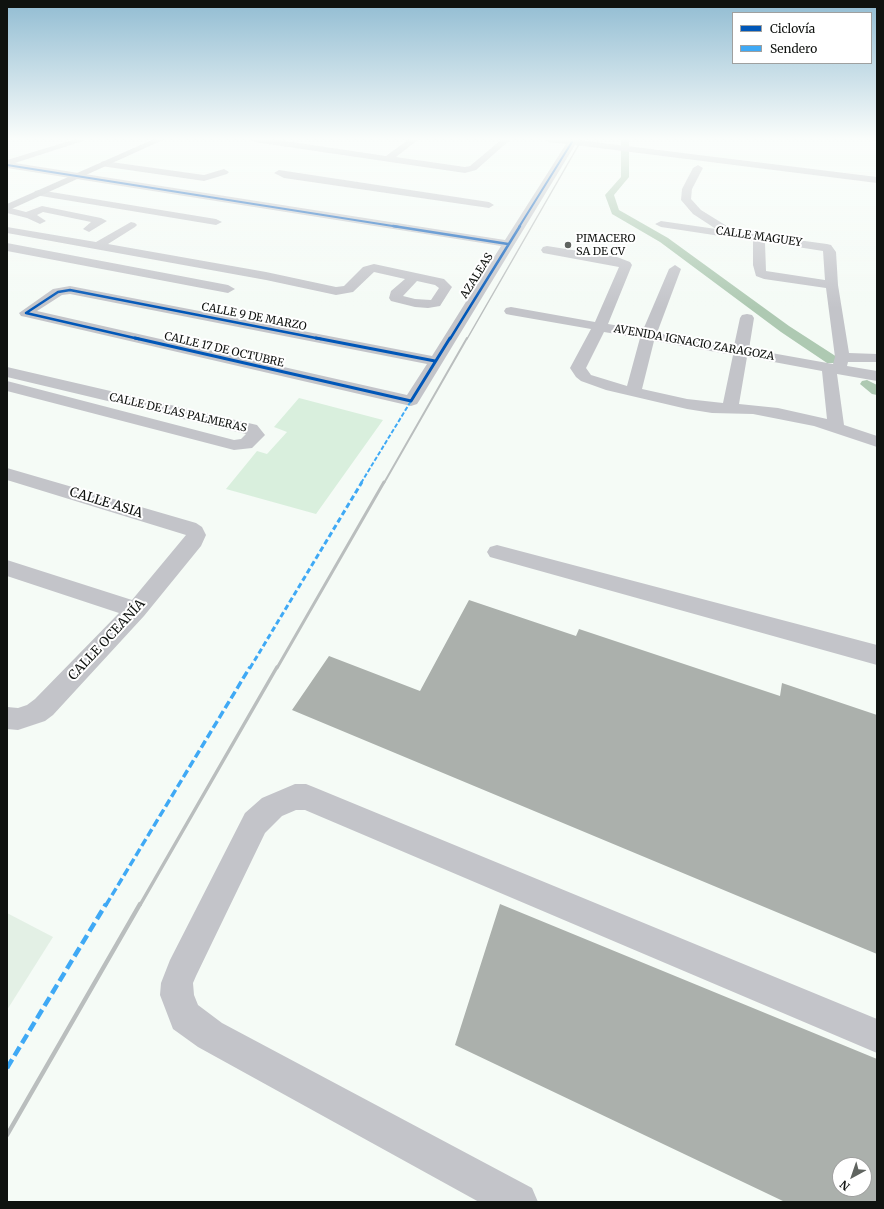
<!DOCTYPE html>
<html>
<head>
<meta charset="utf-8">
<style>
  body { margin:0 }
  #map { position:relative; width:884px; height:1209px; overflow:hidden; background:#f5fbf6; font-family:Merriweather,serif }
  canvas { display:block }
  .frame { position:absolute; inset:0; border:8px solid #0f120f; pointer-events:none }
  .legend { position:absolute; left:732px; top:12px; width:140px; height:52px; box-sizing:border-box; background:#fff; border:1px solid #9fa09f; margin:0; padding:5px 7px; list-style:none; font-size:12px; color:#0f120f }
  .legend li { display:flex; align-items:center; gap:8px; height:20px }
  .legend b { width:20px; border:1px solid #9fa09f }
  .north { position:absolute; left:832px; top:1157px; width:40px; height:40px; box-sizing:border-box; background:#fff; border:1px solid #9fa09f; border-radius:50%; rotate:220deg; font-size:11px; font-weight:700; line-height:16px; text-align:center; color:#0f120f }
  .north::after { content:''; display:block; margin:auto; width:14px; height:18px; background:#606460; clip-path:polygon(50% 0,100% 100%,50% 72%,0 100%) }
</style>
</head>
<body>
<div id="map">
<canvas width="884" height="1209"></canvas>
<div class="frame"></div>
<ul class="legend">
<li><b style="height:5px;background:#0057b8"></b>Ciclovía</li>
<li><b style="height:5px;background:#3fa9f5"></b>Sendero</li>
</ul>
<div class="north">N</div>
</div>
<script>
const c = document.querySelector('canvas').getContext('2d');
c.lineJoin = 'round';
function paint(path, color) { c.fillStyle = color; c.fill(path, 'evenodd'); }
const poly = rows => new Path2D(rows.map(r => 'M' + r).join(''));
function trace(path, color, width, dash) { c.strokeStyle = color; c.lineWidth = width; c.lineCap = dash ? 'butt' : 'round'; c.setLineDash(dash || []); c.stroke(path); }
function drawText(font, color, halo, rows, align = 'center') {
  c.font = font + ' Merriweather,serif'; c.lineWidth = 4; c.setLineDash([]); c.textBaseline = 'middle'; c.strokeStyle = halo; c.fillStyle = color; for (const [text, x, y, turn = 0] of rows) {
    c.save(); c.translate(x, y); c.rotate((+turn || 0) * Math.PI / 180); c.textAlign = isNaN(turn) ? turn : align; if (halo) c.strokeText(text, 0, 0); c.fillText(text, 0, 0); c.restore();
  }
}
const built = poly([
  [7,913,53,937,7,1010]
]);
const green = poly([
  [299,398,383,420,316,514,226,489,257,451,267,454,287,432,274,427]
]);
const canal = poly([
  [621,139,629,139,629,177,614,195,619,210,668,238,789,326,837,357,838,360,837,363,827,363,781,332,660,242,612,214,605,195,621,177,621,139],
  [867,380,877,385,877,395,872,394,860,384,862,381,867,380]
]);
const building = poly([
  [469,600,576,636,579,629,780,696,782,683,877,715,877,954,292,710,329,656,420,691],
  [500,904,877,1059,877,1202,785,1202,455,1045],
  [840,1165,864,1165,864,1189,840,1189]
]);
const minor = poly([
  [76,139,89,139,15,163,505,240,566,144,548,142,544,139,570,139,877,177,877,183,575,145,419,401,417,404,411,406,26,317,21,316,19,313,53,289,70,286,432,356,501,246,7,168,7,160,76,139],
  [70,294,427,364,407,395,37,311,62,295,70,294],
  [250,139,272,139,386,156,409,139,419,139,396,157,465,167,470,166,502,139,511,139,476,170,465,173,254,142,250,139],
  [872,139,877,139,877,142,873,141,872,139],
  [104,161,204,175,224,169,229,172,227,174,204,181,101,166,101,162,104,161],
  [698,165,703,168,692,189,691,199,701,210,730,228,731,231,827,244,831,245,836,252,838,285,849,353,877,354,877,362,848,362,847,366,877,371,877,381,837,374,844,425,877,436,877,447,814,426,753,414,712,413,687,409,606,390,581,381,576,377,570,368,591,329,511,315,506,314,504,311,506,308,511,307,595,322,619,267,543,253,541,250,543,247,547,246,617,257,630,262,632,265,608,324,643,330,669,269,675,265,681,269,657,333,734,346,740,318,742,315,747,314,752,315,754,318,749,349,833,364,835,357,826,288,764,279,756,276,753,265,753,241,661,227,655,224,661,221,716,229,693,214,681,200,682,189,693,168,698,165],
  [765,242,823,251,825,280,766,271,765,242],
  [604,332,640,338,627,386,591,375,586,368,604,332],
  [654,341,733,355,723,403,687,399,642,389,654,341],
  [747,357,822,371,827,419,778,408,739,404,747,357],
  [279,170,489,202,494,205,489,208,284,178,274,173,279,170],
  [39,190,216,219,222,222,216,225,35,195,34,193,35,191,39,190],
  [42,206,101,218,107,221,89,232,83,229,91,222,43,212,37,215,46,221,40,224,27,218,7,213,7,207,26,212,42,206],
  [131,222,135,223,137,225,135,227,108,244,266,272,336,287,344,286,363,267,374,264,444,279,452,287,440,306,428,308,415,307,391,301,389,298,391,291,405,279,374,272,353,292,336,295,266,280,7,233,7,227,96,242,131,222],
  [417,281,435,285,439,288,431,300,415,299,403,296,417,281],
  [7,243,228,285,235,289,228,293,7,251,7,243],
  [7,367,257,425,265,435,252,448,234,450,7,391,7,381,234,440,241,439,246,434,7,377,7,367],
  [7,468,196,523,202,527,206,535,201,546,144,616,53,715,45,721,18,730,7,729,7,707,18,708,27,705,35,699,119,613,7,576,7,560,132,600,186,535,7,480,7,468],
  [497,545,877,645,877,665,490,557,487,552,490,547,497,545],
  [295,784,306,784,316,788,877,1019,877,1053,305,810,296,810,282,816,265,833,196,976,193,983,194,995,198,1005,222,1023,532,1188,538,1202,479,1202,198,1047,173,1029,160,995,161,983,170,960,245,813,262,798,295,784]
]);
const major = poly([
  [154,139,165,139,7,211,7,204,154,139]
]);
const railFar4 = poly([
  [467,339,582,139]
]);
const railFar3 = poly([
  [384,483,467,338]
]);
const railFar2 = poly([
  [277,668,384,482]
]);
const railFar1 = poly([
  [140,905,277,667]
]);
const rail = poly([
  [7,1135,140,904]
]);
const quietFar3 = poly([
  [361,483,411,401]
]);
const quietFar2 = poly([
  [250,668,362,482]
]);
const quietFar1 = poly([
  [106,905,250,667]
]);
const quiet = poly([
  [7,1068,106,904]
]);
const cyclewayFar2 = poly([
  [7,165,399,227],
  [519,227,572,142]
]);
const cyclewayFar1 = poly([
  [393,226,508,244],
  [139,339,26,313,58,292,70,290,321,339],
  [450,339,520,226]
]);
const cycleway = poly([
  [135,338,411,401,450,338],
  [316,338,435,361]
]);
const markers = [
  [568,245,4,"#606460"]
];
const farStreetnames = [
  ["CALLE MAGUEY",759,237,8],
  ["AZALEAS",477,276,-58],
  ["CALLE 9 DE MARZO",254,317,11],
  ["AVENIDA IGNACIO ZARAGOZA",694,343,10],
  ["CALLE 17 DE OCTUBRE",224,350,13],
  ["CALLE DE LAS PALMERAS",178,413,13]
];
const farPoinames = [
  ["PIMACERO",576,239],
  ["SA DE CV",576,252]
];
const streetNames = [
  ["CALLE ASIA",106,503,17],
  ["CALLE OCEANÍA",107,640,-47]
];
paint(built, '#e3f0e5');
paint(green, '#d9efdd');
paint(canal, '#aec9b2');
paint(building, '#abb0ac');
paint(minor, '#c3c4c9');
paint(major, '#babcc1');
trace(railFar4, '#babebe', 1.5);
trace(railFar3, '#babebe', 2);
trace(railFar2, '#babebe', 3);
trace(railFar1, '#babebe', 3.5);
trace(rail, '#babebe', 4.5);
trace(quietFar3, '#3fa9f5', 2, [4.5, 2]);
trace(quietFar2, '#3fa9f5', 3, [5.5, 3]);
trace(quietFar1, '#3fa9f5', 3.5, [8, 3.5]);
trace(quiet, '#3fa9f5', 4.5, [10, 4.5]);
trace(cyclewayFar2, '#0057b8', 2);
trace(cyclewayFar1, '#0057b8', 2.5);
trace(cycleway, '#0057b8', 3);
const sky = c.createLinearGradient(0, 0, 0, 308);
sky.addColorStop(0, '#91bcd2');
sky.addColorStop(0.45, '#fafdfb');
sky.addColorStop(1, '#fafdfb00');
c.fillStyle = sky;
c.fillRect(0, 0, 884, 308);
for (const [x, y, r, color] of markers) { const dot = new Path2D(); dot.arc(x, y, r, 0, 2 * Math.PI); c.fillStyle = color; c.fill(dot); trace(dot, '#fff', 1.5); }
drawText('11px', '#0f120f', '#fff', farStreetnames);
drawText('11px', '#0f120f', '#fff', farPoinames, 'left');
drawText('13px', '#0f120f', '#fff', streetNames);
</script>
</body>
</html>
